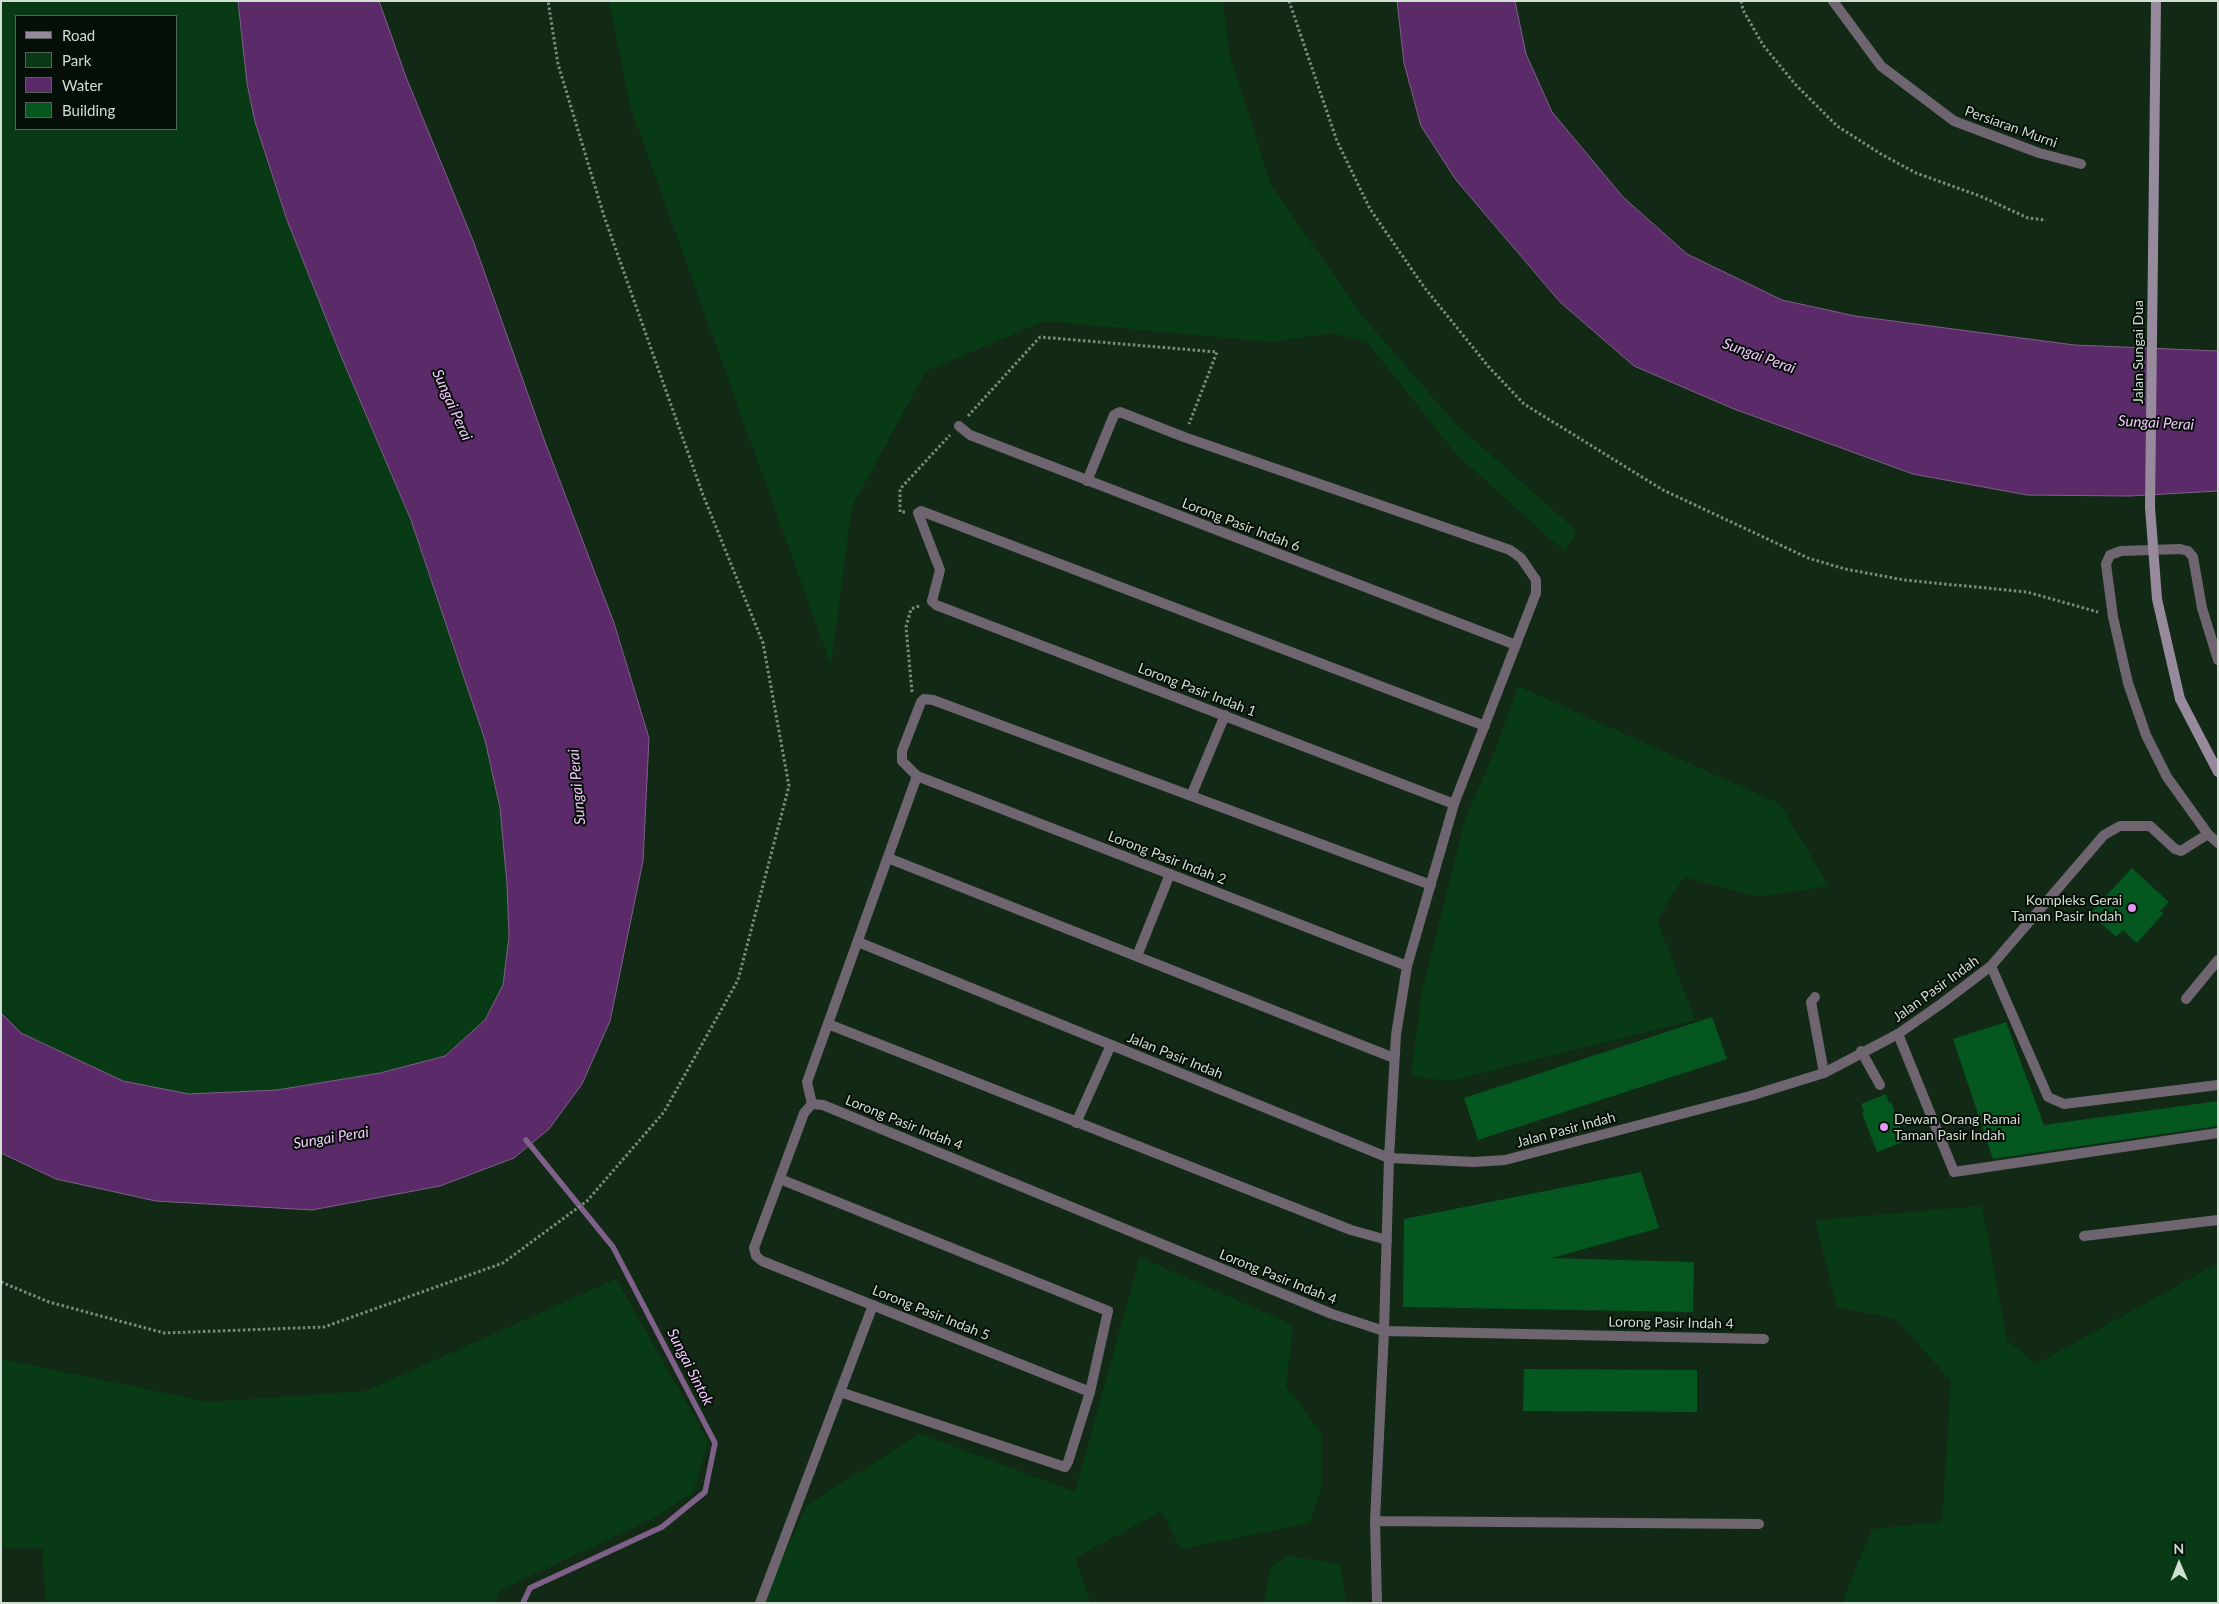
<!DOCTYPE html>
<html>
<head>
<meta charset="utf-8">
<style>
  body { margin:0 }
  #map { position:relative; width:2219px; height:1604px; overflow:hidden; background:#122916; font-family:Lato,sans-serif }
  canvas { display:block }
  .frame { position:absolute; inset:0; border:2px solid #d1dfd3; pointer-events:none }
  .legend { position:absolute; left:15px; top:15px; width:162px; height:115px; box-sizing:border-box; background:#060f07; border:1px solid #576259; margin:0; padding:6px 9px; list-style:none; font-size:15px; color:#d1dfd3 }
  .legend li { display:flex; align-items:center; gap:10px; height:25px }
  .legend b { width:25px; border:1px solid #576259 }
  .north { position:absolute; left:2154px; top:1539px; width:50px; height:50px; -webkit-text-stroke:4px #060f07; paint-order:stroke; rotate:359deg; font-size:14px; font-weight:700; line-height:20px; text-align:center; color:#d1dfd3 }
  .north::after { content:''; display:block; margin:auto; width:18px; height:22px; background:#d1dfd3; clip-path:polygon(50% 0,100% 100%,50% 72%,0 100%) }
</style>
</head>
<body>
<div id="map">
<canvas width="2219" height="1604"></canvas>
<div class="frame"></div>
<ul class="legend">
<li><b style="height:6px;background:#988a9d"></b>Road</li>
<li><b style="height:14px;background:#073a15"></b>Park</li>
<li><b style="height:14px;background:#5b2a68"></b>Water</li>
<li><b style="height:14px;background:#03571f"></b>Building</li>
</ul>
<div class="north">N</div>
</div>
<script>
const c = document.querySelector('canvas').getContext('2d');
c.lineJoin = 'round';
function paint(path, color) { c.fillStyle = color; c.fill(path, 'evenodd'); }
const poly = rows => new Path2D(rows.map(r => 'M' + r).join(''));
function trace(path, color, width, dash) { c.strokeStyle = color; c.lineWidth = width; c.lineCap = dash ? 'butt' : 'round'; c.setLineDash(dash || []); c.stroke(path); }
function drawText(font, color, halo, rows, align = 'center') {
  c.font = font + ' Lato,sans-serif'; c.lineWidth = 4; c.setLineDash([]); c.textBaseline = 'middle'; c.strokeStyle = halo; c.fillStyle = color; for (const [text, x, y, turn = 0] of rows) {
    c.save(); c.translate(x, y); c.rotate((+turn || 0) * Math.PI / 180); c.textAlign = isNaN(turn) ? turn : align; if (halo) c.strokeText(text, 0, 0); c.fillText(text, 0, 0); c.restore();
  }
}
const green = poly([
  [1,1,238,1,247,83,255,122,266,159,287,220,341,356,411,520,485,740,500,808,507,884,509,937,503,985,485,1020,445,1056,380,1073,277,1090,189,1094,123,1081,21,1033,1,1013],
  [16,16,176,16,176,129,16,129],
  [609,1,1223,1,1229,53,1271,185,1364,318,1456,424,1577,531,1565,552,1456,454,1367,342,1332,333,1272,342,1045,321,926,371,852,506,831,665,630,106],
  [1518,686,1780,804,1829,886,1759,897,1684,877,1657,920,1695,1020,1450,1081,1411,1076,1422,992,1465,819,1494,753],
  [1982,1206,2007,1340,2036,1364,2218,1263,2218,1603,1842,1603,1872,1529,1942,1522,1951,1381,1896,1319,1837,1307,1815,1220],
  [1140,1257,1293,1325,1286,1386,1322,1434,1321,1490,1310,1523,1180,1549,1162,1511,1075,1558,1091,1603,762,1603,807,1505,920,1434,1075,1492],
  [616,1279,708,1441,693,1493,652,1519,500,1590,496,1603,46,1603,42,1548,1,1548,1,1359,208,1402,366,1391],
  [1289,1556,1340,1564,1346,1603,1264,1603,1271,1566]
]);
const water = poly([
  [238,1,379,1,406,77,474,243,545,442,614,623,649,738,643,861,610,1021,582,1084,549,1129,514,1158,440,1186,312,1210,156,1201,56,1179,1,1153,1,1013,21,1033,123,1081,189,1094,277,1090,380,1073,445,1056,485,1020,503,985,509,937,507,884,500,808,485,740,411,520,341,356,287,220,255,122,247,83,238,1],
  [1397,1,1515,1,1526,54,1552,112,1623,197,1687,254,1782,300,1855,316,2074,345,2218,351,2218,491,2129,496,2027,495,1913,474,1734,409,1634,366,1560,302,1456,180,1421,126,1404,63,1397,1]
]);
const stream = poly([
  [523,1603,530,1588,662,1527,705,1492,715,1443,613,1247,526,1140]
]);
const building = poly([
  [2132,868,2169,902,2160,911,2164,913,2137,943,2123,930,2116,937,2090,913],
  [1712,1017,1727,1059,1478,1140,1464,1098],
  [2006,1022,2044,1125,2218,1101,2218,1126,1993,1159,1953,1039],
  [1886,1094,1889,1103,1891,1102,1906,1141,1877,1152,1862,1113,1864,1112,1861,1104],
  [1641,1172,1659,1228,1552,1258,1694,1262,1693,1312,1403,1307,1404,1219],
  [1524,1369,1697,1370,1697,1412,1523,1411]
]);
const path = poly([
  [1289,1,1337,141,1370,209,1424,287,1488,366,1524,404,1663,490,1808,558,1845,569,1904,580,2027,592,2098,612],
  [1741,1,1743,10,1763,45,1795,84,1837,126,1881,154,1916,173,1980,196,2028,218,2046,220],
  [968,416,1040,337,1217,352,1189,424],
  [905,512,900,512,900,489,950,435],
  [912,692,906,627,911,609,919,606],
  [1,1282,49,1302,164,1333,324,1327,503,1263,587,1201,664,1112,738,980,789,786,763,643,703,495,604,216,558,64,548,1]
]);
const lane = poly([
  [1087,481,1114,415,1120,412,1184,437,1510,550,1521,558,1536,580,1536,593],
  [932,601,940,570,918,513,921,511,1485,726],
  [1191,796,1225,715],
  [888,858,1394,1058],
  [1137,956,1170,874],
  [1991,966,2048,1097,2064,1104,2218,1085],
  [1815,997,1811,1002,1824,1073],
  [2186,999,2218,960],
  [828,1024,1351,1230,1387,1240],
  [1898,1034,1954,1172,2218,1133],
  [1861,1051,1880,1085],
  [812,1104,807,1082,917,776,902,761,902,751,921,702,924,699,933,700,1431,885],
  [1076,1123,1111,1045],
  [780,1179,1108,1311,1090,1392,1068,1462,1065,1467,840,1392],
  [760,1603,873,1305]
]);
const street = poly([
  [1833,1,1881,66,1954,121,2039,153,2081,164],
  [959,426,970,435,1516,645],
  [932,601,936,605,1454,804],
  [2218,660,2202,608,2193,557,2188,551,2180,549,2121,551,2110,555,2106,564,2113,617,2128,683,2146,735,2167,777,2208,834,2218,843],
  [917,776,1407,966],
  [858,942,1389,1158,1474,1162,1505,1160,1750,1096,1824,1073,1898,1034,1941,1004,1991,966,2104,835,2120,826,2150,826,2175,849,2181,851,2208,834],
  [2084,1236,2218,1220],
  [1090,1392,762,1261,756,1256,754,1248,804,1113,812,1104,823,1105,1332,1314,1384,1331,1764,1339],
  [1375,1521,1759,1524],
  [1377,1603,1375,1521,1384,1331,1389,1158,1396,1035,1407,966,1454,804,1536,593]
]);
const secondary = poly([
  [2150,507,2156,1],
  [2180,699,2218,772]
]);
const secondaryBridge = poly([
  [2150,507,2157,599,2180,699]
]);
const markers = [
  [2132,908,5,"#de98f2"],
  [1884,1127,5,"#de98f2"]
];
const streetNames = [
  ["Persiaran Murni",2011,127,20],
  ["Jalan Sungai Dua",2138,352,-90],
  ["Lorong Pasir Indah 6",1241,525,21],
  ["Lorong Pasir Indah 1",1197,690,21],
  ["Lorong Pasir Indah 2",1167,858,21],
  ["Jalan Pasir Indah",1936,989,-36],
  ["Jalan Pasir Indah",1175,1056,22],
  ["Lorong Pasir Indah 4",904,1123,22],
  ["Jalan Pasir Indah",1566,1130,-15],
  ["Lorong Pasir Indah 4",1278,1277,22],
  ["Lorong Pasir Indah 5",931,1313,22],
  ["Lorong Pasir Indah 4",1671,1323,1]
];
const poiNames = [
  ["Kompleks Gerai",2122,900],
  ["Taman Pasir Indah",2122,916],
  ["Dewan Orang Ramai",1894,1119,"left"],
  ["Taman Pasir Indah",1894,1135,"left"]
];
const waterNames = [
  ["Sungai Perai",1759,356,20],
  ["Sungai Perai",452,405,66],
  ["Sungai Perai",2156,423,3],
  ["Sungai Perai",577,787,-95],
  ["Sungai Perai",331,1138,-9],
  ["Sungai Sintok",690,1367,63]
];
paint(green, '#073a15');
paint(water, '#5b2a68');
trace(water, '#7e6088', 1);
trace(stream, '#7e6088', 5.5);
paint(building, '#03571f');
trace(path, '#7a8c7d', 3, [2.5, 2.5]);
trace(lane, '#6e6570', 10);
trace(street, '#6e6570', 10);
trace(secondary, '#988a9d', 10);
trace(secondaryBridge, '#988a9d', 10);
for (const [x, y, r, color] of markers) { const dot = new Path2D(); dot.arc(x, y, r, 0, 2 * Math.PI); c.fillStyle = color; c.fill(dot); trace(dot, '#060f07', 2); }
drawText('14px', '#d1dfd3', '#060f07', streetNames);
drawText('14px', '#d1dfd3', '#060f07', poiNames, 'right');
drawText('italic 15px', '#f1c7fe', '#060f07', waterNames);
</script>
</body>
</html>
